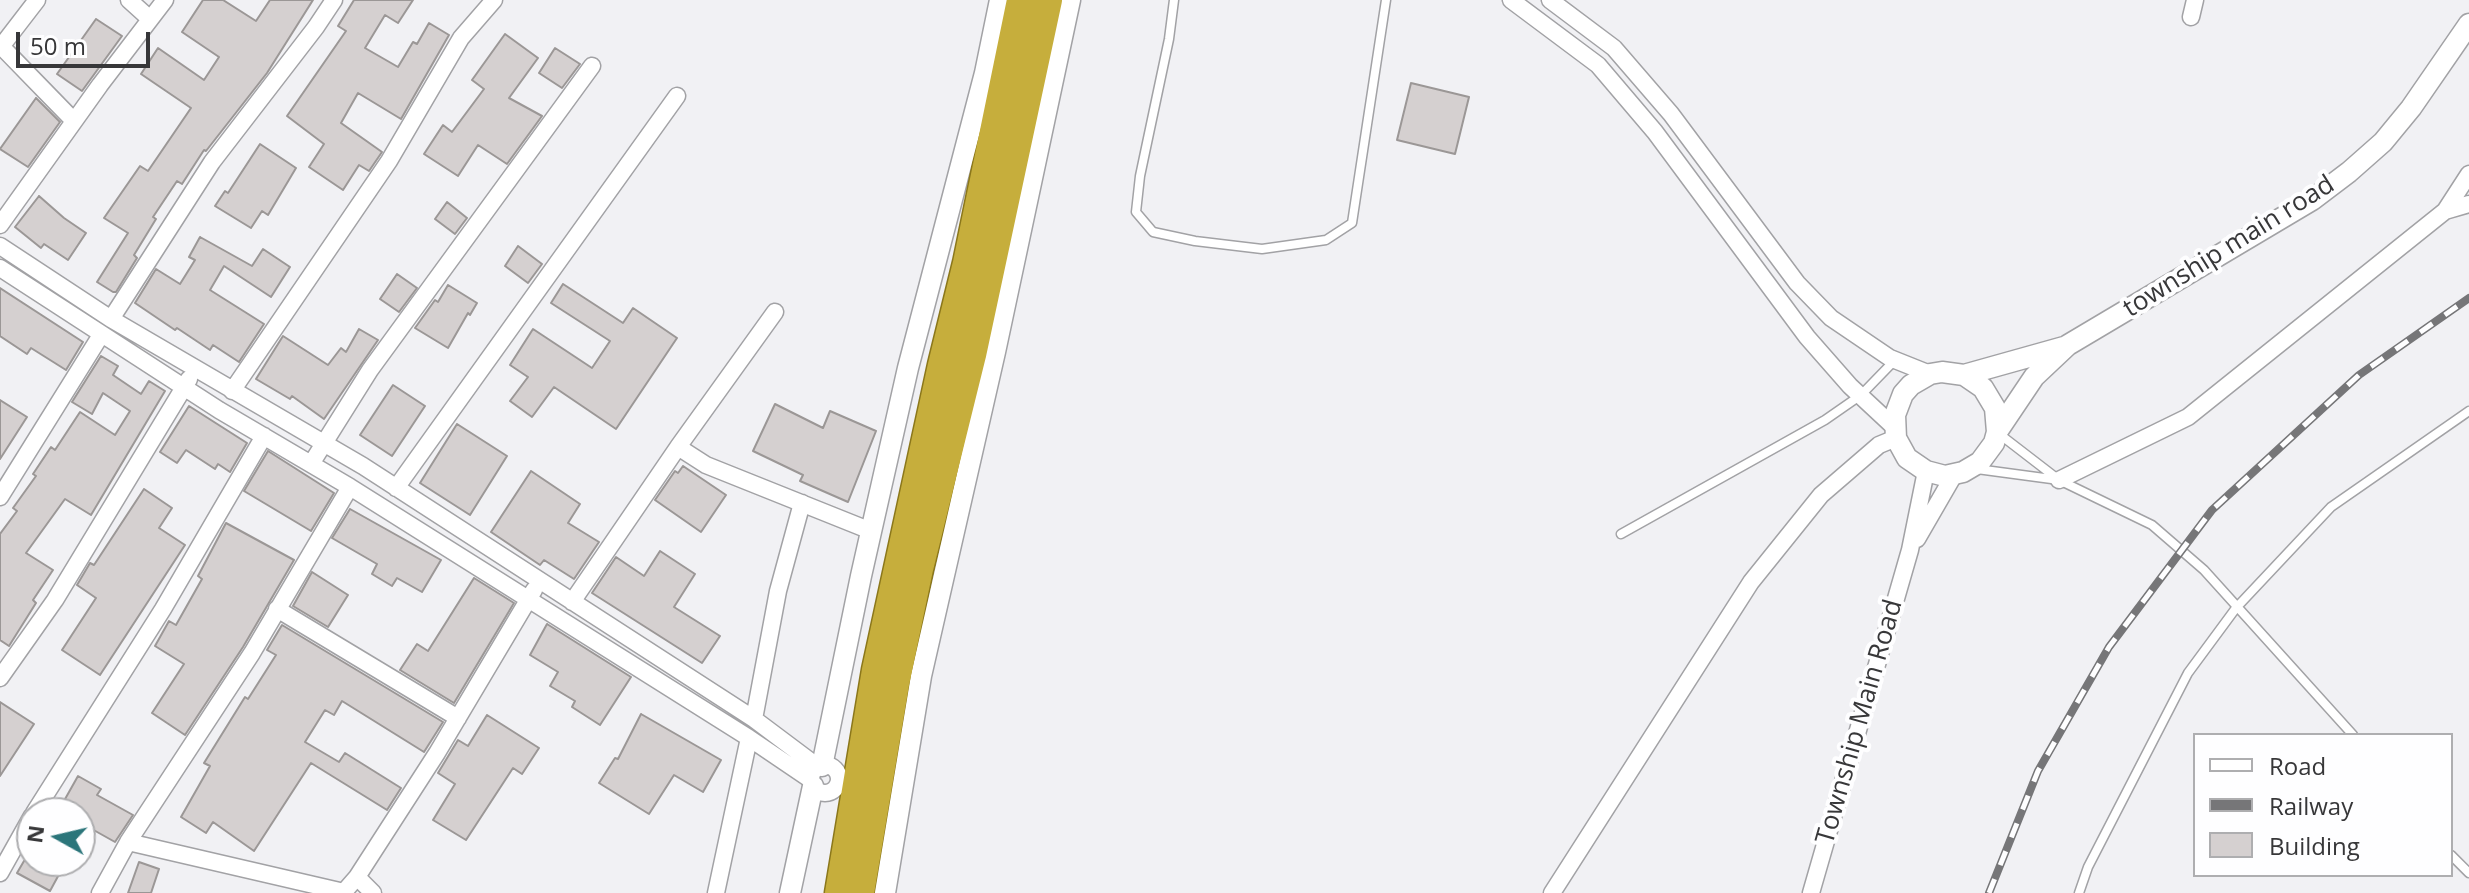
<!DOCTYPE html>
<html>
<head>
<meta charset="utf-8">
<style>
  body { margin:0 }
  #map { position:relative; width:2469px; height:893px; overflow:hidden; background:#f1f1f4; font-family:"Open Sans",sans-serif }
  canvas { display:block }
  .legend { position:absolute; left:2193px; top:733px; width:260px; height:144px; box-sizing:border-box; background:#fefeff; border:2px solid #aeaeb0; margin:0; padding:10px 14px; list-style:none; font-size:24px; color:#373739 }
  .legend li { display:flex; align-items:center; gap:16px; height:40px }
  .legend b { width:40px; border:2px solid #aeaeb0 }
  .north { position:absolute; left:16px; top:797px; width:80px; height:80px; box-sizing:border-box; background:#fefeff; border:2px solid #aeaeb0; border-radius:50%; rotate:278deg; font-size:22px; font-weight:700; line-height:32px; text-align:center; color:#373739 }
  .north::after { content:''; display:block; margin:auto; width:28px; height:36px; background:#2b757a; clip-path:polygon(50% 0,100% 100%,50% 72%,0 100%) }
  .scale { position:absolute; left:16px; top:32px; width:134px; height:36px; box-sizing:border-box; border:4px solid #373739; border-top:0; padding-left:10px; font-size:24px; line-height:28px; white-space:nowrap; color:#373739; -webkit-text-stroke:6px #fefeff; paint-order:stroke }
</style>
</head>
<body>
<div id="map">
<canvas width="2469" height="893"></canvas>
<ul class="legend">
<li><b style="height:10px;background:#fff"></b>Road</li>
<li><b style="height:10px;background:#767678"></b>Railway</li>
<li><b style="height:22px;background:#d5d0d0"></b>Building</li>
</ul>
<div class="north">N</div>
<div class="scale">50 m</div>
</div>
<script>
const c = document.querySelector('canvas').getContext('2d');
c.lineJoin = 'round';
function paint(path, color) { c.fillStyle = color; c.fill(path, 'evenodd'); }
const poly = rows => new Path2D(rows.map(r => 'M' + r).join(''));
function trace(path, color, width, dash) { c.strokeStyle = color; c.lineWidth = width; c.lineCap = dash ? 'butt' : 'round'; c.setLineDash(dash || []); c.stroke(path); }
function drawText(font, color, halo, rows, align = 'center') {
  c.font = font + ' "Open Sans",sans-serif'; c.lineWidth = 8; c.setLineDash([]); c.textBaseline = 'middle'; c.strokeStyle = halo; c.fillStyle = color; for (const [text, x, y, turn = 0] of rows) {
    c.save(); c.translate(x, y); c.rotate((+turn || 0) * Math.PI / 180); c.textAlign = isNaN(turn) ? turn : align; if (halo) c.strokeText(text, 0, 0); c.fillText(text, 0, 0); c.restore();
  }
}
const building = poly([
  [203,0,223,0,256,21,270,0,313,0,267,73,206,151,204,150,182,184,177,181,153,217,156,219,134,255,137,258,116,292,113,292,97,282,128,233,104,218,140,166,148,171,191,108,141,74,158,48,204,80,219,57,182,32,203,0],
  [354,0,413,0,398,23,385,15,365,48,398,67,413,42,417,44,429,23,449,35,401,119,358,93,341,123,382,152,369,171,359,165,343,190,309,167,324,144,287,116,346,31,338,26,354,0],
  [96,19,122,36,82,91,57,74,96,19],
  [505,34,538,58,509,98,542,116,507,164,478,145,458,176,424,154,443,125,452,132,484,89,472,80,505,34],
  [555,48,580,64,562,88,539,73,555,48],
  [1411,83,1469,97,1455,154,1397,140,1411,83],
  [36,98,60,122,28,167,0,149,36,98],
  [260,144,296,168,268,215,262,211,251,228,215,206,225,191,228,193,260,144],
  [39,196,64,218,86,233,68,260,44,244,41,248,15,227,39,196],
  [447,202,467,218,455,234,435,219,447,202],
  [200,237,252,266,263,249,290,267,271,297,224,266,210,290,264,324,239,362,213,345,210,350,177,328,175,330,135,303,156,269,180,284,195,260,189,257,200,237],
  [518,246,542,264,528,283,505,266,518,246],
  [397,274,417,288,399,312,380,299,397,274],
  [563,284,623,323,633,308,677,338,616,429,554,387,532,417,510,401,528,377,510,365,533,329,592,368,610,341,551,303,563,284],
  [448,285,477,303,470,315,468,313,448,348,415,328,435,300,438,302,448,285],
  [0,288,83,342,66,370,31,348,27,354,0,336,0,288],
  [359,329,378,340,324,419,292,396,290,399,256,379,283,336,328,365,341,348,346,352,359,329],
  [101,356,118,366,113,375,141,394,149,381,165,391,91,515,65,499,26,553,53,570,33,600,36,603,9,646,0,640,0,534,17,511,13,508,36,476,33,474,51,447,55,450,80,412,115,435,130,411,103,393,92,414,72,402,101,356],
  [393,385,425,406,392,456,360,435,393,385],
  [0,400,27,417,0,459,0,400],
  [775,404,823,428,830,411,876,431,848,502,800,481,803,475,753,451,775,404],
  [189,406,247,443,230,472,218,464,215,469,186,450,177,463,160,452,189,406],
  [457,424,507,456,470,515,420,483,457,424],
  [268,451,334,493,311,531,244,491,268,451],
  [683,466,726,495,701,532,655,500,675,471,678,473,683,466],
  [531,471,580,504,568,523,599,542,574,579,544,560,540,565,491,532,531,471],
  [144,489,172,508,159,528,185,545,100,675,62,650,96,598,77,585,90,563,94,565,144,489],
  [350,509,441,560,422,592,397,578,392,586,372,574,377,564,332,538,350,509],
  [226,523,294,560,243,647,185,735,152,713,184,664,155,646,169,621,176,625,202,579,198,576,226,523],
  [660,551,695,574,674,607,720,636,702,663,592,593,616,557,644,576,660,551],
  [312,572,348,595,328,627,293,606,312,572],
  [474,578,514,603,454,703,400,670,417,644,428,651,474,578],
  [547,624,631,677,600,725,572,707,575,701,550,686,558,672,530,655,547,624],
  [282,625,443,722,424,752,342,701,334,715,325,710,305,742,339,762,345,753,401,788,387,810,311,763,254,851,213,822,206,833,181,817,210,766,204,763,245,697,248,699,276,655,267,650,282,625],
  [0,702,34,724,0,776,0,702],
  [641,714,721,760,703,792,674,775,649,814,599,783,615,758,618,759,641,714],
  [487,715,539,748,522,774,513,768,466,840,433,820,455,784,438,773,458,740,468,746,487,715],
  [78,776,101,789,97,795,133,815,115,842,90,828,91,825,80,819,80,813,70,813,60,808,78,776],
  [24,861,63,861,61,866,63,867,50,891,17,873,24,861],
  [139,862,159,869,151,893,128,893,139,862]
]);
const service = poly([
  [1174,0,1169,39,1140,176,1136,212,1153,232,1195,241,1262,249,1326,240,1352,223,1386,0],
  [1998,433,2059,480,2152,525,2204,570,2353,735],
  [1977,469,2059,480],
  [1621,534,1825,420,1861,395,1895,360],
  [2451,855,2469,873],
  [2079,893,2088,867,2188,673,2236,608,2331,507,2469,411]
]);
const minor = poly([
  [129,0,150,19],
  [1511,0,1598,65,1655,132,1807,337,1850,386,1894,427],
  [1550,0,1614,48,1671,114,1797,283,1831,318,1890,358,1930,374],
  [2191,17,2195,0],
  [0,45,74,121],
  [0,48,37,0],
  [2445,211,2469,204],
  [0,225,100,85,165,0],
  [0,246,111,319,363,466,754,719,818,767],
  [0,268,219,410,350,487,749,738,811,780],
  [775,312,678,447,706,465,871,531],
  [111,319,212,162,316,27,334,0],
  [232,391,389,161,461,38,494,0],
  [311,464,370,370,592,66],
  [2059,480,2188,417,2445,211,2469,174],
  [396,488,677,96],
  [0,497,101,335],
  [1917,539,1954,475],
  [572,602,678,447],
  [277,609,458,718],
  [0,678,55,600,189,379],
  [754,719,778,591,802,503],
  '811 779a14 14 0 1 1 28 0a14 14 0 1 1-28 0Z',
  [34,813,163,609,264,436],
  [128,842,344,892],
  [0,873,32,816],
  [357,877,373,893],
  [100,893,128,842,252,653,350,487],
  [343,893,357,877,437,753,534,590],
  [716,893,749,738],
  [1552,893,1751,582,1821,495,1879,445,1896,438],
  [1811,893,1910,550,1926,471]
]);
const tertiary = poly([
  [1964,375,1983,388,1995,408,1997,432,1994,443,1980,462,1963,472,1945,476,1926,471,1907,458,1896,438,1895,415,1903,394,1911,385,1930,374,1942,372,1964,375,2064,347],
  [1997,432,2034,377,2068,345,2312,200,2349,172,2383,142,2411,108,2469,24],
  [822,766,861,576,908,368,985,73,1000,0],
  [790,893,813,786],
  [885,893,921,676,995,352,1070,0]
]);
const trunk = poly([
  [839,893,876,670,942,365,967,263,1021,0],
  [860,893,895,684,919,569,972,355,1048,0]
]);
const rail = poly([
  [1989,893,2038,771,2109,647,2212,510,2359,375,2469,298]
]);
const streetNames = [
  ["township main road",2229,247,-32],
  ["Township Main Road",1860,722,-74]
];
paint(building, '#d5d0d0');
trace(building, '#9b9796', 2);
trace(service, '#a2a2a5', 11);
trace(minor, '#a2a2a5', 19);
trace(tertiary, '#a2a2a5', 23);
trace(trunk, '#8b771b', 31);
trace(service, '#fff', 8);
trace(minor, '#fff', 16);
trace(tertiary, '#fff', 20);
trace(trunk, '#c6ae3c', 28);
trace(rail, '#767678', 8);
trace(rail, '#fefeff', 5, [15]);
drawText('26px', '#373739', '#fefeff', streetNames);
</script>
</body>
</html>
